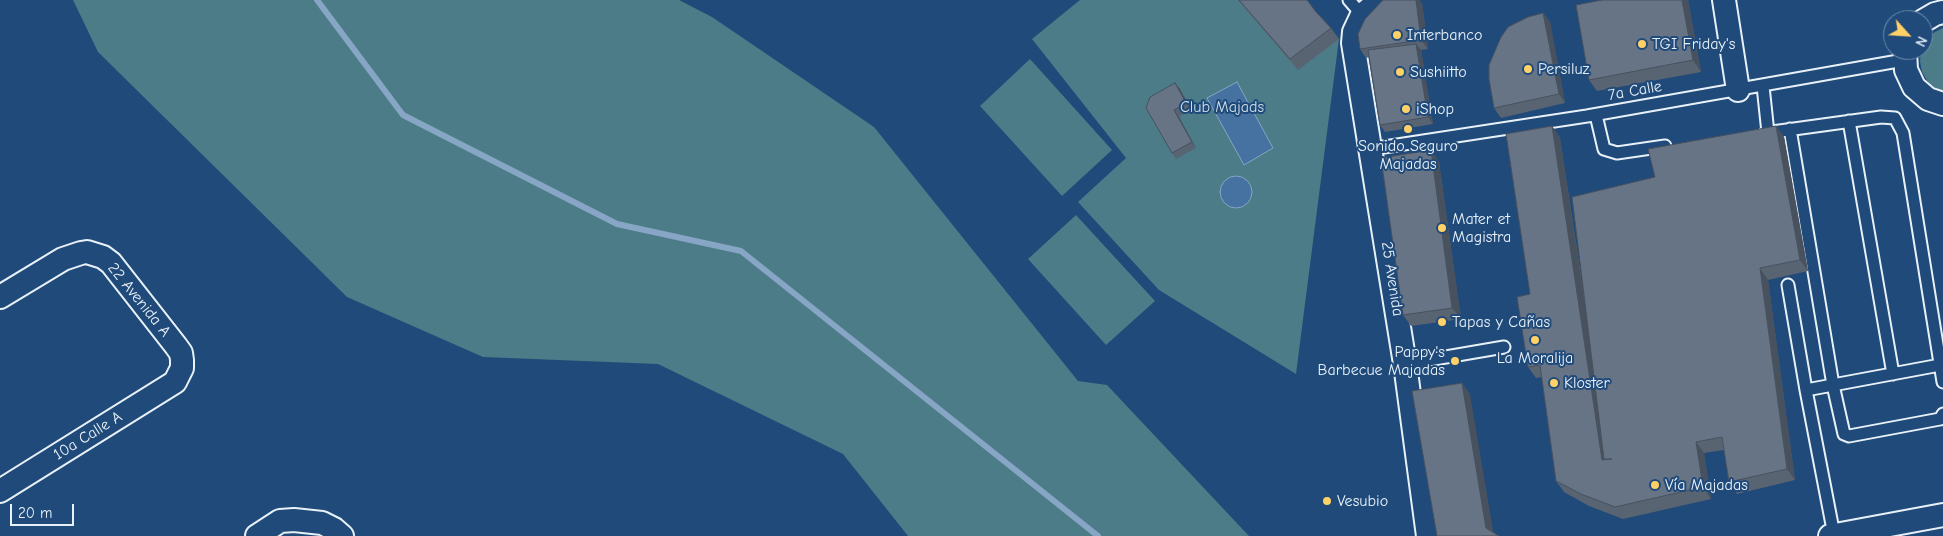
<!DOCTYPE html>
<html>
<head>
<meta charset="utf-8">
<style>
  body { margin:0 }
  #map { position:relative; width:1943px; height:536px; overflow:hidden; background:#1f4a7a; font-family:"Comic Neue",sans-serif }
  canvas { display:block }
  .north { position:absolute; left:1883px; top:10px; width:50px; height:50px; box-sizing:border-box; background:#1f4a7a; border:1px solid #6f8dac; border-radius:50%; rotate:116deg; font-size:14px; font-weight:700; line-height:20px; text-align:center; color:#e8f1f8 }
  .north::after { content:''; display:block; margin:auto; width:18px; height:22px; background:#ffd166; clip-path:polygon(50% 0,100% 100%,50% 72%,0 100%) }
  .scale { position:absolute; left:10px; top:504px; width:64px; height:22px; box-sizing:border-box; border:2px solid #e8f1f8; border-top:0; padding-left:6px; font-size:15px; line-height:18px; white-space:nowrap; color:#e8f1f8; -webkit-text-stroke:4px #1f4a7a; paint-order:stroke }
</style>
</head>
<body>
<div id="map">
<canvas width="1943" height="536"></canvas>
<div class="north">N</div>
<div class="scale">20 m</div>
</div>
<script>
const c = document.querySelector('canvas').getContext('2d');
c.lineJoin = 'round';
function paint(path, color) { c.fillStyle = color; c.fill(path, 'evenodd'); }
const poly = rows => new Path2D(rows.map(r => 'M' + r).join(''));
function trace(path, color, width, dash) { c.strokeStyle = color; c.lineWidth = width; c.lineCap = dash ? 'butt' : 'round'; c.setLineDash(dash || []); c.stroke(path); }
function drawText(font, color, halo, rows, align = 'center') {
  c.font = font + ' "Comic Neue",sans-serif'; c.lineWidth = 4; c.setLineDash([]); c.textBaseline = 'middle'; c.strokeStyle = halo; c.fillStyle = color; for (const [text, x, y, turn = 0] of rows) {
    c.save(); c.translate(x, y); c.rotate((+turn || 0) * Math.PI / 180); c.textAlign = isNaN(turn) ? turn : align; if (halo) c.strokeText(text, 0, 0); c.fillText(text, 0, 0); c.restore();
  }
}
const green = poly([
  [73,0,679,0,712,17,874,127,1078,381,1107,385,1249,536,908,536,843,454,658,364,483,357,347,297,98,52],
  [1080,0,1270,0,1339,39,1296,374,1159,290,1078,202,1126,158,1032,39],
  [1943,28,1943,91,1936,89,1928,82,1922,72,1920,61,1921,50,1923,50,1927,39,1935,32],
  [1030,59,1112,150,1062,196,980,106],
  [1076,215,1155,301,1106,345,1028,259]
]);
const water = poly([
  [1237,82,1273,148,1244,165,1207,98,1237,82],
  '1220 192a16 16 0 1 1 32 0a16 16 0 1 1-32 0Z'
]);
const stream = poly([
  [317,0,403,115,617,224,741,251,1098,536]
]);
const lane = poly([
  [1349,0,1362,15],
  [1763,86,1768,133],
  [1596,115,1604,149,1617,153,1665,146],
  [1849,121,1893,374],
  [1790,129,1833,385,1844,434,1849,436,1940,419,1943,414],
  [1765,133,1881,117,1895,118,1903,133,1943,382],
  [1371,149,1587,116,1904,60],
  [1788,285,1806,390],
  [1405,364,1504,347],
  [1834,535,1806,390,1940,365]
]);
const street = poly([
  [1380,0,1362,15,1354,32,1353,43,1405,364,1428,536],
  [1724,0,1738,90],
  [1923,21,1935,14,1943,12],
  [1905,50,1906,70,1914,87,1928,99,1943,104],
  [0,297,63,259,81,253,87,252,103,257,111,263,176,346,181,353,182,360,182,368,175,382,0,491],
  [257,536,280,521,294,520,322,523,334,529,342,536],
  [1830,536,1943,515]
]);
const wall = poly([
  [1238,0,1307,0,1316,12,1331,28,1339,39,1298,70],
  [1602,0,1688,0,1701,72,1597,91,1589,80],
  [1422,3,1428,49,1421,50,1433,124,1385,132,1380,125,1369,57,1366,58,1360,49],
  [1543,13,1550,22,1565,103,1501,118,1494,108],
  [1175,83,1191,109,1179,117,1196,148,1176,159,1172,153],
  [1552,126,1560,138,1586,308,1655,177,1776,126,1784,137,1808,271,1768,280,1795,480,1737,494,1729,482,1724,450,1704,453,1711,499,1623,519,1589,506,1564,492,1556,481,1542,377,1536,378,1528,367,1530,294],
  [1431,150,1439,162,1461,319,1411,326,1403,315]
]);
const shadedWall = poly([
  [1416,0,1420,0,1422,3,1428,49,1421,40],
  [1682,0,1688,0,1701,72,1693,60],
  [1543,13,1550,22,1565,103,1559,94],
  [1416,44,1421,50,1433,124,1428,117],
  [1175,83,1180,89,1191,109,1186,103],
  [1174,110,1179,117,1196,148,1192,142],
  [1552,126,1560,138,1608,459,1604,459,1609,466,1602,460],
  [1776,126,1784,137,1808,271,1800,260],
  [1431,150,1439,162,1461,319,1452,308],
  [1760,268,1768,280,1795,480,1787,469],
  [1462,383,1470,394,1494,536,1486,528],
  [1696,442,1704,453,1711,499,1703,487]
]);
const building = poly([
  [1239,0,1307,0,1316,12,1331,28,1290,59,1239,0],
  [1383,0,1416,0,1421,40,1360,49,1358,34,1365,19,1383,0],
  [1602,0,1682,0,1693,60,1589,80,1576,5,1602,0],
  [1543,13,1559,94,1494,108,1489,79,1489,65,1501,37,1508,27,1528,17,1543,13],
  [1416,44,1428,117,1380,125,1368,50,1416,44],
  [1175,83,1186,103,1174,110,1192,142,1172,153,1146,108,1150,97,1175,83],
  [1552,126,1602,460,1612,459,1604,459,1572,197,1655,177,1648,149,1776,126,1800,260,1760,268,1787,469,1729,482,1722,437,1696,442,1703,487,1615,507,1581,494,1556,481,1540,365,1528,367,1517,297,1530,294,1506,134,1552,126],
  [1431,150,1452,308,1403,315,1381,158,1431,150],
  [1462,383,1486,528,1499,536,1437,536,1412,391,1462,383]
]);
const markers = [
  [1397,35,5,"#ffd166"],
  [1642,44,5,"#ffd166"],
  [1528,69,5,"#ffd166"],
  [1400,72,5,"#ffd166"],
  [1406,109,5,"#ffd166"],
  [1408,129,5,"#ffd166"],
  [1442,228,5,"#ffd166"],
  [1442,322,5,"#ffd166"],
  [1535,340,5,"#ffd166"],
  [1455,361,5,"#ffd166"],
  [1554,383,5,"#ffd166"],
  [1655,485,5,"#ffd166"],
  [1327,501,5,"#ffd166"]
];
const poiNames = [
  ["Interbanco",1407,35],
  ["TGI Friday's",1652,44],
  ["Persiluz",1538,69],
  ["Sushiitto",1410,72],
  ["iShop",1416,109],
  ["Sonido Seguro",1408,146,"center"],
  ["Majadas",1408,164,"center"],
  ["Mater et",1452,219],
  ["Magistra",1452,237],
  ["Tapas y Cañas",1452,322],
  ["Pappy's",1445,352,"right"],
  ["Barbecue Majadas",1445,370,"right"],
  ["La Moralija",1535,358,"center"],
  ["Kloster",1564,383],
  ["Vía Majadas",1665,485],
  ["Vesubio",1337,501]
];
const streetNames = [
  ["7a Calle",1635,91,-10],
  ["25 Avenida",1392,279,81],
  ["22 Avenida A",139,300,51],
  ["10a Calle A",88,436,-32]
];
const parkNames = [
  ["Club Majads",1222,107]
];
paint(green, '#4b7c87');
paint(water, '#4672a1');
trace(water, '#87a5c4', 1);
trace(stream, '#87a5c4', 6);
trace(lane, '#e8f1f8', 15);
trace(street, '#e8f1f8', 26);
trace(lane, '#1f4a7a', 11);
trace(street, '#1f4a7a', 22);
paint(wall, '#596473');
paint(shadedWall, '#48515e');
paint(building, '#677486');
trace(building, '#48515e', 1);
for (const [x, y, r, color] of markers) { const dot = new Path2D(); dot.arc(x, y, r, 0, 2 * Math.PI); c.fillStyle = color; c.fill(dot); trace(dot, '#1f4a7a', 2); }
drawText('16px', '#e8f1f8', '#1f4a7a', poiNames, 'left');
drawText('16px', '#e8f1f8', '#1f4a7a', streetNames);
drawText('16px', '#d0dfe7', '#1f4a7a', parkNames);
</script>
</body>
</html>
